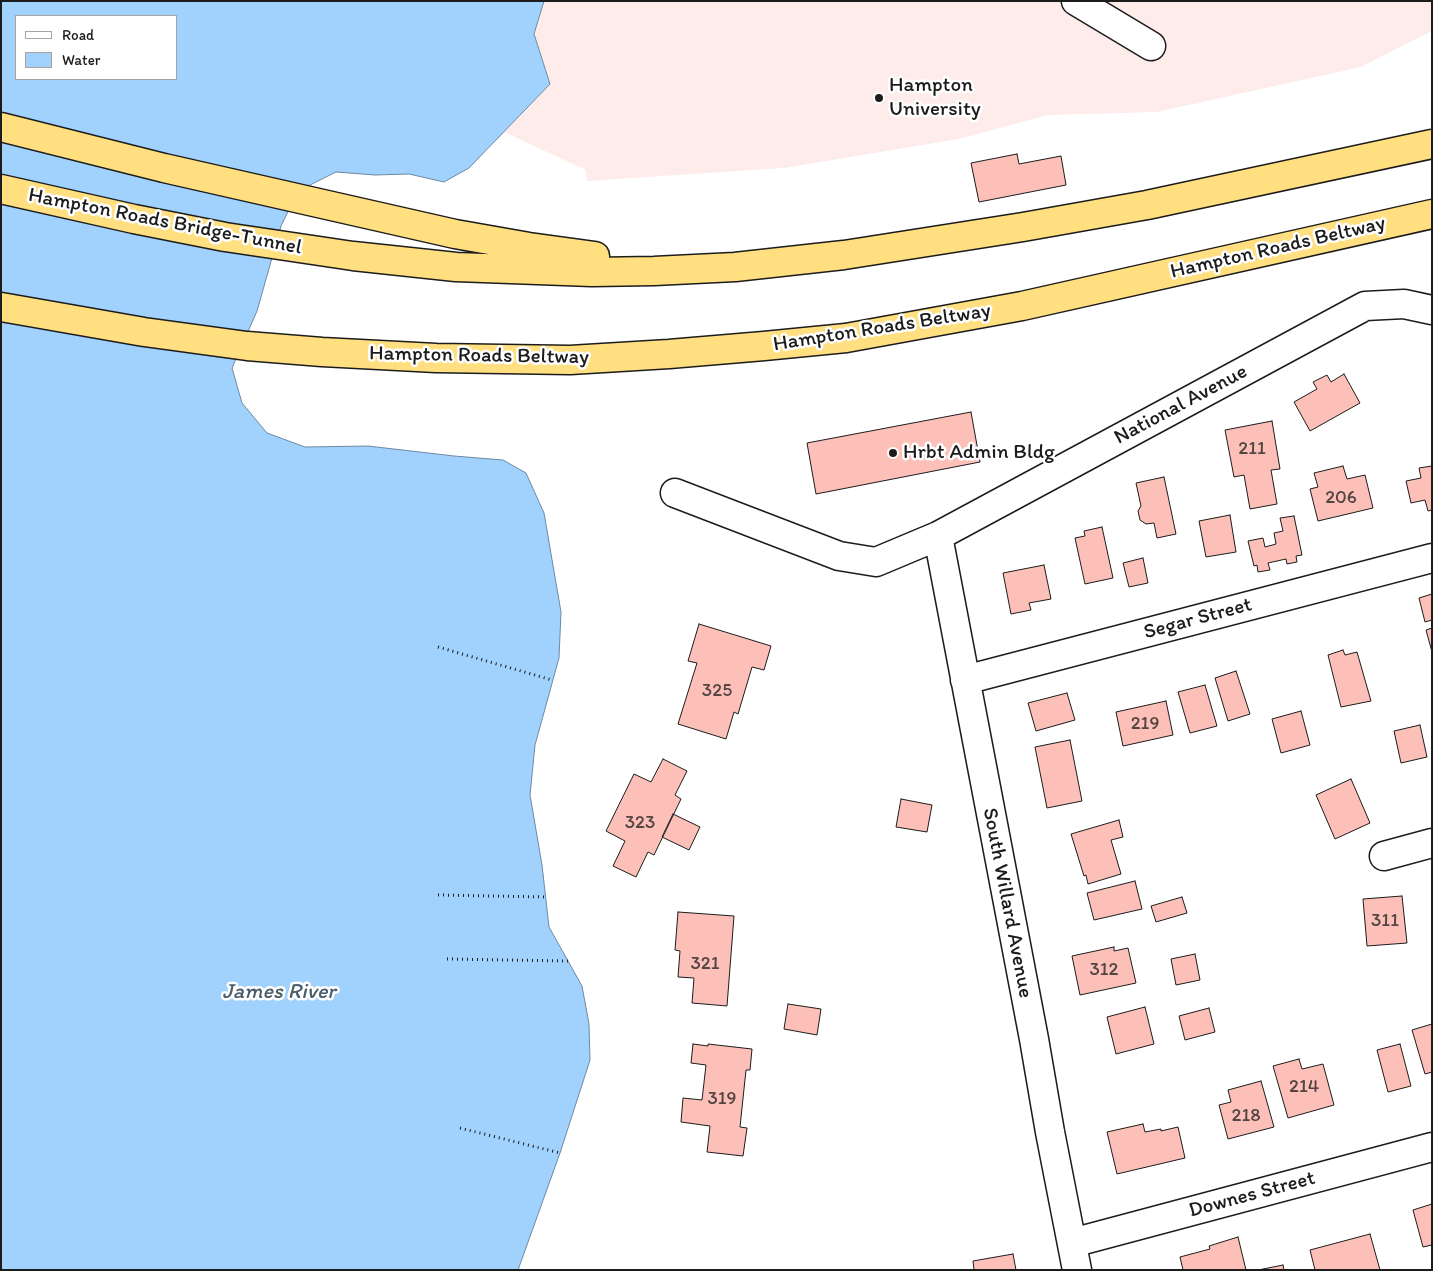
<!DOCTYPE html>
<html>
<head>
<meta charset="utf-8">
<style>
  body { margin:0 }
  #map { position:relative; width:1433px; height:1271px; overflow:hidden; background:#fff; font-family:Itim,sans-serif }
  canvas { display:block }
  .frame { position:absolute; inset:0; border:2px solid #1c1c1c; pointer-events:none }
  .legend { position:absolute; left:15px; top:15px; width:162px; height:65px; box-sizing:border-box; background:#fff; border:1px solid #a4a4a4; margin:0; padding:6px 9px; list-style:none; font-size:15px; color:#1c1c1c }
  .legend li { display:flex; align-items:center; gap:10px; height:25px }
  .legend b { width:25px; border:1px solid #a4a4a4 }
</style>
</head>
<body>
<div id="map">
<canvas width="1433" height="1271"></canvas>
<div class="frame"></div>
<ul class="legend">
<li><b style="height:6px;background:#fff"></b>Road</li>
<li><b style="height:14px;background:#a1d2fd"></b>Water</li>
</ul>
</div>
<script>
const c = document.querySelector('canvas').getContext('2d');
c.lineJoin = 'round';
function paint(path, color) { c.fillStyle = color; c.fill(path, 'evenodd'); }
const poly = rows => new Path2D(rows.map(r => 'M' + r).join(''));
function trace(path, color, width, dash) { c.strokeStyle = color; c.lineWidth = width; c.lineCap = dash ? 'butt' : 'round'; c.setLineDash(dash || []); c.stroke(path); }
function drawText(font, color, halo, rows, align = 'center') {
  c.font = font + ' Itim,sans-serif'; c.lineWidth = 5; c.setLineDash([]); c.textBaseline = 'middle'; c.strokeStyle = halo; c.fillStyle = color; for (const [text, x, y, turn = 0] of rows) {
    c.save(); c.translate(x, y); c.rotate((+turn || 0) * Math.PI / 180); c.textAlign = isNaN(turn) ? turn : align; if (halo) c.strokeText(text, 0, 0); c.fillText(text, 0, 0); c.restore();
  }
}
const built = poly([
  [544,1,1432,1,1432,31,1361,67,1157,112,1049,115,958,139,784,168,587,181,586,170,504,132,550,84,534,34]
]);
const water = poly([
  [1,1,544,1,534,34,550,84,469,168,444,182,409,174,375,175,336,172,298,191,281,226,257,311,232,368,242,403,267,433,305,447,368,446,454,456,503,460,526,473,544,513,561,612,559,658,535,745,530,795,542,865,549,927,582,986,589,1024,590,1060,560,1153,518,1270,1,1270,1,1],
  [16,16,176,16,176,79,16,79,16,16]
]);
const building = poly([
  [1017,154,1019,164,1061,156,1066,185,979,202,971,163,1017,154],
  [1344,374,1360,403,1310,431,1294,402,1317,389,1313,382,1327,375,1331,382,1344,374],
  [971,412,980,462,816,494,807,443,971,412],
  [1272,421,1280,469,1271,470,1277,504,1250,509,1244,475,1234,477,1225,430,1272,421],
  [1343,466,1347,479,1365,475,1373,508,1318,521,1310,489,1318,487,1314,473,1343,466],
  [1432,466,1432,510,1428,511,1425,500,1411,503,1406,481,1421,478,1419,468,1432,466],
  [1164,477,1176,534,1157,538,1154,523,1146,524,1140,520,1138,511,1141,506,1136,483,1164,477],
  [1230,515,1236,552,1206,557,1199,521,1230,515],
  [1294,516,1302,555,1296,556,1297,562,1287,564,1286,559,1268,563,1270,570,1258,572,1257,565,1254,566,1248,541,1263,538,1265,547,1276,544,1274,533,1283,531,1280,518,1294,516],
  [1102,527,1113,578,1085,584,1075,538,1085,536,1084,531,1102,527],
  [1143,558,1148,583,1129,587,1123,563,1143,558],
  [1044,565,1051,599,1029,603,1031,610,1011,614,1003,573,1044,565],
  [1432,594,1432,620,1425,622,1419,598,1432,594],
  [699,624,771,646,764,670,752,667,738,714,734,712,726,739,678,724,697,663,688,661,699,624],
  [1432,628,1432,652,1426,630,1432,628],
  [1343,650,1345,655,1357,652,1371,701,1341,707,1328,655,1343,650],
  [1236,671,1250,714,1228,721,1215,678,1236,671],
  [1205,685,1217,726,1190,733,1178,692,1205,685],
  [1067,693,1075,720,1036,731,1028,703,1067,693],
  [1166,701,1173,735,1123,746,1116,712,1166,701],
  [1301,711,1310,745,1281,753,1272,719,1301,711],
  [1420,725,1427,757,1401,763,1394,731,1420,725],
  [1070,740,1082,801,1047,808,1035,747,1070,740],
  [663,759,687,771,675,795,681,799,654,855,648,852,636,877,613,866,625,841,606,831,634,774,651,782,663,759],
  [1351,779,1370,823,1335,839,1316,795,1351,779],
  [901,799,932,805,927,832,896,827,901,799],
  [673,814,700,827,689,850,662,837,673,814],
  [1119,820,1123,837,1111,840,1121,874,1088,884,1086,875,1084,876,1071,834,1119,820],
  [1135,881,1142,909,1094,920,1087,893,1135,881],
  [1402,896,1407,943,1367,946,1363,899,1402,896],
  [1182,897,1187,913,1156,922,1151,906,1182,897],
  [678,912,734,916,727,1006,692,1003,694,978,678,977,680,951,675,950,678,912],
  [1114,947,1114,951,1128,948,1136,983,1080,995,1072,956,1114,947],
  [1195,954,1200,980,1176,985,1171,959,1195,954],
  [788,1004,821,1009,817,1035,784,1029,788,1004],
  [1145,1007,1154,1044,1116,1054,1107,1017,1145,1007],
  [1209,1008,1215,1032,1185,1040,1179,1016,1209,1008],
  [1432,1024,1432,1072,1425,1074,1412,1030,1432,1024],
  [693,1044,708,1046,708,1044,752,1049,750,1070,746,1070,740,1127,747,1128,743,1156,707,1152,710,1126,681,1122,683,1098,702,1100,706,1065,691,1063,693,1044],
  [1400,1044,1411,1086,1388,1092,1377,1050,1400,1044],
  [1299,1059,1302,1069,1323,1064,1334,1105,1288,1118,1273,1066,1299,1059],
  [1261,1081,1274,1127,1228,1139,1219,1105,1231,1102,1228,1090,1261,1081],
  [1143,1124,1145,1132,1161,1129,1161,1131,1178,1127,1185,1158,1117,1174,1107,1132,1143,1124],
  [1432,1204,1432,1245,1423,1247,1413,1210,1432,1204],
  [1370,1234,1380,1270,1315,1270,1310,1250,1370,1234],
  [1238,1237,1246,1270,1183,1270,1180,1257,1210,1249,1209,1246,1238,1237],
  [1013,1254,1016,1270,974,1270,973,1261,1013,1254],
  [1283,1265,1284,1270,1258,1270,1283,1265]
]);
const path = poly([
  [438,647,552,680],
  [438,895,546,897],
  [447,959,568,961],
  [460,1128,560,1153]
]);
const minor = poly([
  [1076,1,1151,46],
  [675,493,839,556,876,562,938,536,1365,306,1404,304,1432,310],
  [938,536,1034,1039,1050,1132,1077,1270],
  [965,680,1432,558],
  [1384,856,1432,843],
  [1072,1243,1432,1147]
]);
const highway = poly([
  [1,127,164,168,455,234,529,247,595,256],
  [1,189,134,219,225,237,353,256,456,267,592,272,654,271,735,267,844,255,1023,227,1147,205,1432,144],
  [1,307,144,332,247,346,322,352,436,358,570,360,669,354,764,346,846,338,1022,306,1432,214]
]);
const markers = [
  [879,98,5,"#1c1c1c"],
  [893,453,5,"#1c1c1c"]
];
const numberNames = [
  ["211",1252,449],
  ["206",1341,498],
  ["325",717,691],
  ["219",1145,724],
  ["323",640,823],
  ["311",1385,921],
  ["321",705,964],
  ["312",1104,970],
  ["214",1304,1087],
  ["319",722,1099],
  ["218",1246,1116]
];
const poiNames = [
  ["Hampton",889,86],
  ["University",889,110],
  ["Hrbt Admin Bldg",903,453]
];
const streetNames = [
  ["Hampton Roads Bridge-Tunnel",165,222,11],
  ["Hampton Roads Beltway",1278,248,-13],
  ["Hampton Roads Beltway",882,328,-9],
  ["Hampton Roads Beltway",479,356,1],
  ["National Avenue",1181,405,-28],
  ["Segar Street",1198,619,-15],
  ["South Willard Avenue",1007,903,79],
  ["Downes Street",1252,1195,-15]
];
const waterNames = [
  ["James River",279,992]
];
paint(built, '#feecea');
paint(water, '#a1d2fd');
trace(water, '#6c89a3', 1);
paint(building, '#fcc0b9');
trace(building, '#1c1c1c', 1);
trace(minor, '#1c1c1c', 31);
trace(highway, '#1c1c1c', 31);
trace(path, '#1c1c1c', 3, [1, 4]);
trace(minor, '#fff', 28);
trace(highway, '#ffdf80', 28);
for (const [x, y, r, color] of markers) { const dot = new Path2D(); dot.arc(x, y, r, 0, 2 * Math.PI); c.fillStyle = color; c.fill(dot); trace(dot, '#fff', 2); }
drawText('19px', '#544543', null, numberNames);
drawText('21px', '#1c1c1c', '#fff', poiNames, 'left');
drawText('21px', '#1c1c1c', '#fff', streetNames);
drawText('italic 22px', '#4b5c6b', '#fff', waterNames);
</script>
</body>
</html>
